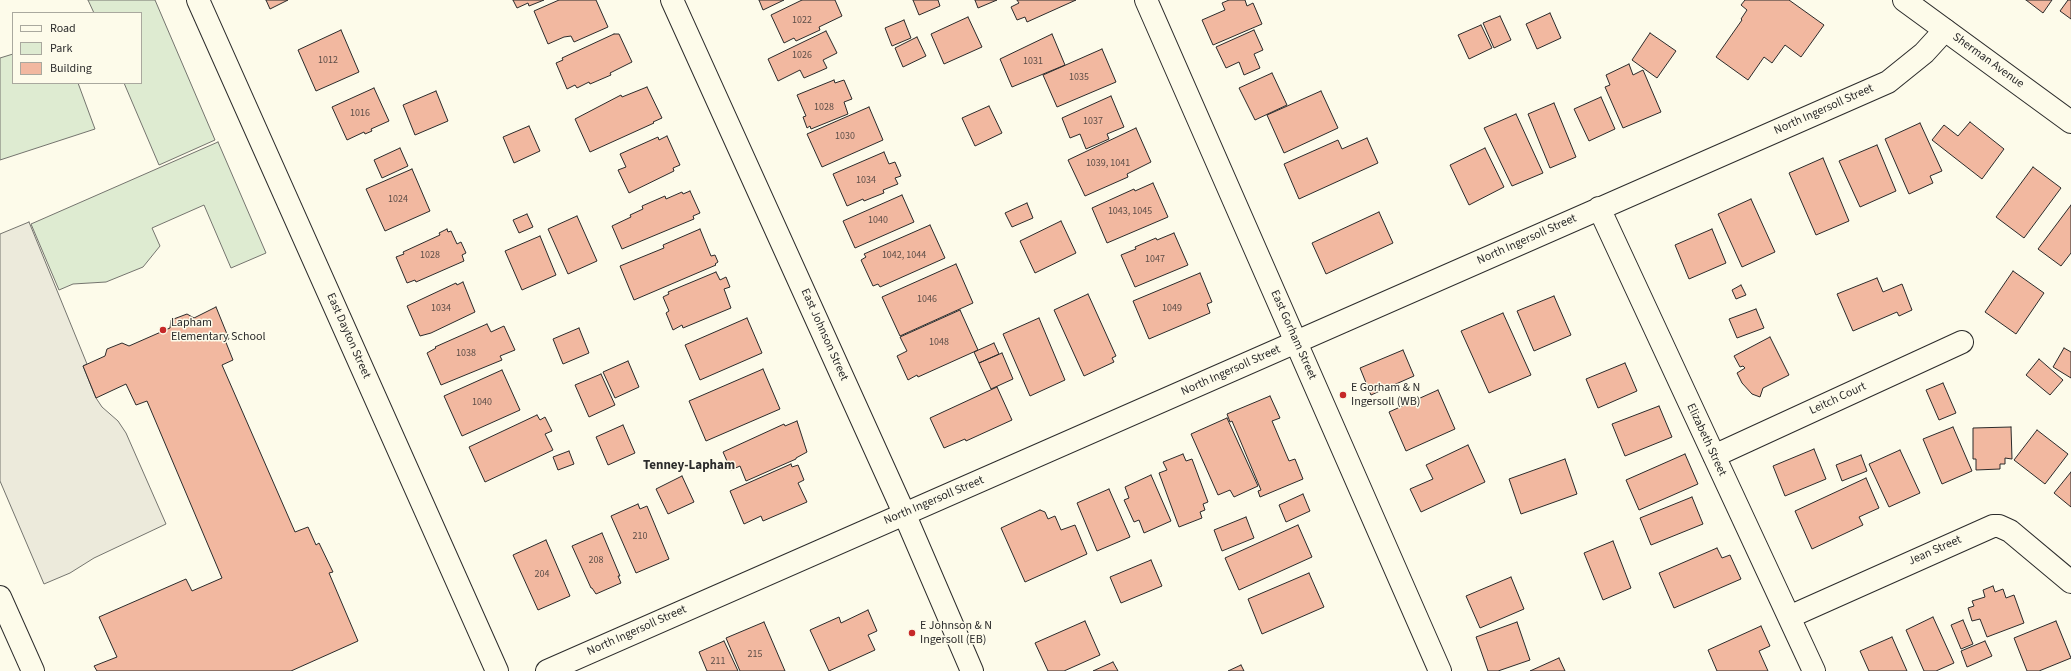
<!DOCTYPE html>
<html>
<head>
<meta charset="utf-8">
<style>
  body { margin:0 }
  #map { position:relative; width:2071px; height:671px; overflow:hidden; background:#fdfbea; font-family:"Source Sans 3",sans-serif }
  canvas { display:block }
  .legend { position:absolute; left:12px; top:12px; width:130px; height:72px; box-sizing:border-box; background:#fdfbea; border:1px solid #a9a89e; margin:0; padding:5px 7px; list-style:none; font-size:12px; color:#2b2b2b }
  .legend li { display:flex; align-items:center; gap:8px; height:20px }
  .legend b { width:20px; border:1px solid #a9a89e }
</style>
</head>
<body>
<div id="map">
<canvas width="2071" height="671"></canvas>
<ul class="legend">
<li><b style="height:5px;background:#fdfbea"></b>Road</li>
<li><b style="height:11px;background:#deebd1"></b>Park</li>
<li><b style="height:11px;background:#f2b8a0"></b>Building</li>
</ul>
</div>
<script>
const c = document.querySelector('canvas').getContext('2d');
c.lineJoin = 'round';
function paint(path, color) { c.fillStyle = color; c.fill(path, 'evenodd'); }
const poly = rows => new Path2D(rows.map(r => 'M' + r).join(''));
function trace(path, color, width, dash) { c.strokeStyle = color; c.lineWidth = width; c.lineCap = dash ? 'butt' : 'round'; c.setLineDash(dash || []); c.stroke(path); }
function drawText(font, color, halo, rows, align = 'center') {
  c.font = font + ' "Source Sans 3",sans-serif'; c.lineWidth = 3; c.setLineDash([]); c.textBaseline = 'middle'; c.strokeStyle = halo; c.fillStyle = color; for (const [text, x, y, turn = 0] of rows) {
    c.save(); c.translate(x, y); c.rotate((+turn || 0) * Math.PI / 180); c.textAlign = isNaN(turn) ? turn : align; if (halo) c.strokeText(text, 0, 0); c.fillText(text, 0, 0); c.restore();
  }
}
const green = poly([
  [88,0,155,0,215,140,159,165,124,83,141,83,141,13,94,13,88,0],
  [13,54,13,83,78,83,95,129,0,160,0,58,13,54],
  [218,142,266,253,231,268,204,205,152,228,160,246,143,267,106,282,73,284,59,290,31,224,218,142]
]);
const parking = poly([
  [29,222,87,364,83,366,96,398,102,407,118,421,126,433,166,524,94,558,70,573,44,584,0,481,0,234,29,222]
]);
const building = poly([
  [266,0,288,0,270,9,266,0],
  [513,0,544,0,529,6,528,3,517,8,513,0],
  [559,0,596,0,608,27,574,42,571,36,564,37,548,44,534,11,559,0],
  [759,0,784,0,763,10,759,0],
  [802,0,835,0,842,16,819,27,820,30,796,41,794,38,784,43,771,15,802,0],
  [913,0,938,0,940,6,919,15,913,0],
  [975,0,997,0,978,8,975,0],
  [1017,0,1076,0,1027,22,1025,17,1017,20,1011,7,1019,3,1017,0],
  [1229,0,1245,0,1247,6,1253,3,1262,24,1213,45,1202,20,1225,10,1222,3,1229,0],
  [1745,0,1789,0,1824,25,1801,57,1785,45,1772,63,1764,57,1748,80,1716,57,1742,20,1741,19,1747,10,1741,5,1745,0],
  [2026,0,2052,0,2043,13,2026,0],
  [2068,0,2071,0,2071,19,2060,11,2068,0],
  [1550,13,1561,38,1537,49,1526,24,1550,13],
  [1500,16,1511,40,1494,48,1483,23,1500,16],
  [968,17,982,47,944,64,931,34,968,17],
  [904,20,911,38,892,46,885,28,904,20],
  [1481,25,1492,48,1469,59,1458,35,1481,25],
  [341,30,359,72,316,91,298,50,341,30],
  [1254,30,1263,50,1254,54,1260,68,1244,75,1239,62,1226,68,1216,47,1254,30],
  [826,31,837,53,823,60,827,68,804,78,800,70,778,81,768,59,826,31],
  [1650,33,1676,51,1657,78,1632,60,1650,33],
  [614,34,619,34,632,62,610,73,611,75,590,84,589,82,577,88,575,85,567,89,556,63,563,60,562,58,614,34],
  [1052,34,1065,65,1012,87,1000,59,1052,34],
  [917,37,926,56,903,67,895,48,917,37],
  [1102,49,1116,82,1057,107,1043,75,1102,49],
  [1629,64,1633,75,1643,70,1661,112,1623,128,1605,87,1610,85,1606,75,1629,64],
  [1272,73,1287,105,1255,120,1239,88,1272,73],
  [834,80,835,83,844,80,852,99,844,102,848,114,811,129,810,126,807,128,803,117,806,116,797,95,834,80],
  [647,87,662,118,653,122,654,123,590,152,575,119,621,95,622,97,647,87],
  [374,88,389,121,371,129,372,131,365,134,364,132,347,140,332,107,374,88],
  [436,91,448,121,415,135,403,105,436,91],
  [1321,91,1338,128,1284,153,1267,115,1321,91],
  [1111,96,1124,127,1107,134,1109,139,1086,149,1080,134,1070,138,1062,118,1111,96],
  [1601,97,1615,129,1589,141,1574,109,1601,97],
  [1554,103,1576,157,1550,168,1528,114,1554,103],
  [989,106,1002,133,975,146,962,118,989,106],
  [869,107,883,140,822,167,807,134,869,107],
  [1516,114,1543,173,1512,186,1484,128,1516,114],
  [1970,122,2004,149,1982,179,1932,140,1944,125,1958,136,1970,122],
  [1920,123,1942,171,1930,176,1933,183,1909,194,1885,139,1920,123],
  [529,126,540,151,514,163,503,137,529,126],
  [1136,128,1151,162,1127,174,1128,177,1085,196,1068,160,1136,128],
  [667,136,680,165,673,168,674,171,629,193,618,170,626,167,620,154,658,137,659,140,667,136],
  [1367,138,1378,163,1299,199,1284,164,1338,140,1342,149,1367,138],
  [1877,145,1896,191,1860,207,1839,161,1877,145],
  [400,148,408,166,382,178,374,160,400,148],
  [1485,148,1504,187,1469,205,1450,165,1485,148],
  [884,152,889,164,895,162,901,176,895,178,898,184,883,190,884,193,864,201,863,199,847,206,833,174,884,152],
  [1823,158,1849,221,1816,235,1789,173,1823,158],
  [2033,167,2061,188,2024,238,1996,217,2033,167],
  [412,169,430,211,385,231,366,189,412,169],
  [1153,183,1168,217,1107,243,1092,208,1134,189,1135,191,1153,183],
  [690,191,700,213,693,216,694,219,622,249,612,226,631,217,630,215,643,209,642,206,665,196,666,199,682,192,683,194,690,191],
  [902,195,914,222,855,248,843,221,902,195],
  [1751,199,1775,252,1742,267,1718,214,1751,199],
  [1027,203,1033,218,1012,227,1005,213,1027,203],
  [2071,205,2071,253,2061,266,2038,249,2071,205],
  [1379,212,1393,243,1326,274,1312,243,1379,212],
  [527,214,533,227,519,233,513,220,527,214],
  [577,216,597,261,568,274,548,229,577,216],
  [1061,221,1076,253,1035,273,1020,241,1061,221],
  [930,225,945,258,880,287,878,284,873,286,861,260,866,257,864,254,930,225],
  [447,229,448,232,451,231,457,244,461,242,466,253,462,255,464,261,416,282,415,280,407,283,396,257,404,254,403,252,440,235,439,233,447,229],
  [700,229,711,256,715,255,718,262,715,264,716,265,634,300,620,266,664,248,663,245,700,229],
  [1712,229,1726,263,1689,279,1675,245,1712,229],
  [1174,233,1188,265,1135,287,1121,255,1136,249,1135,247,1156,238,1157,240,1174,233],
  [540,236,556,275,522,290,505,251,540,236],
  [956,264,973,303,900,336,882,297,956,264],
  [2013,271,2044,293,2016,334,1985,312,2013,271],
  [716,272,720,280,726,277,730,287,724,289,731,308,683,328,682,325,673,330,666,313,669,311,663,297,669,294,668,292,716,272],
  [1200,273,1212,302,1207,304,1210,313,1149,339,1133,301,1200,273],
  [1877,278,1883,292,1902,284,1912,310,1899,316,1897,312,1853,331,1837,294,1877,278],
  [463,282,475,312,431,333,420,336,407,306,456,283,457,285,463,282],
  [1741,285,1746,295,1736,299,1732,290,1741,285],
  [1088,294,1116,356,1112,358,1114,362,1084,376,1054,310,1088,294],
  [1554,296,1571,335,1534,351,1517,311,1554,296],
  [216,307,229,339,225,340,233,360,222,365,295,532,308,527,316,545,319,543,333,572,329,573,358,641,291,671,97,671,94,666,117,657,99,617,186,579,192,591,222,578,147,401,136,405,126,384,96,398,83,366,105,356,107,349,122,343,129,346,170,328,171,320,187,314,194,318,216,307],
  [1756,309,1764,328,1737,338,1729,319,1756,309],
  [960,310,978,350,918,377,917,375,908,380,897,356,907,351,900,337,960,310],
  [1503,313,1531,375,1489,393,1461,331,1503,313],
  [747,318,762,353,700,380,685,345,747,318],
  [1039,318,1065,380,1030,396,1003,334,1039,318],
  [487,324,491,332,504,326,515,350,500,356,502,360,441,385,427,353,436,348,435,347,487,324],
  [579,328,589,353,563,364,553,339,579,328],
  [1770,337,1789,375,1763,388,1760,397,1752,394,1742,383,1737,373,1745,368,1743,366,1740,367,1734,356,1770,337],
  [994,343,999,354,979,363,974,352,994,343],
  [2064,348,2071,352,2071,378,2053,367,2064,348],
  [1403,350,1414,376,1371,395,1360,368,1403,350],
  [1002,353,1013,379,991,389,979,363,1002,353],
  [2039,359,2063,380,2050,395,2026,375,2039,359],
  [628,361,639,387,615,398,603,372,628,361],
  [1625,363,1637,391,1598,408,1586,379,1625,363],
  [763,369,780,409,706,441,689,401,763,369],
  [502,370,520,410,462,436,444,396,502,370],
  [601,374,615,405,589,417,575,385,601,374],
  [1943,383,1956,413,1939,420,1926,390,1943,383],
  [997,387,1012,420,966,441,965,439,944,448,930,418,997,387],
  [1438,390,1455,429,1406,451,1389,412,1438,390],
  [1270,396,1280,418,1272,421,1289,461,1295,459,1303,479,1260,497,1258,491,1261,490,1232,421,1230,422,1227,414,1270,396],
  [1659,406,1672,437,1625,456,1612,424,1659,406],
  [537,415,540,420,545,417,552,431,545,434,553,450,485,482,469,447,537,415],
  [1227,418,1258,486,1234,497,1230,490,1218,495,1191,434,1227,418],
  [797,421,807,452,796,458,796,459,746,481,740,466,731,470,723,452,784,424,785,426,797,421],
  [623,425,635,453,608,465,596,437,623,425],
  [1953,427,1972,471,1942,484,1923,439,1953,427],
  [2011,427,2012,459,2005,458,2005,464,2000,464,2000,469,1976,470,1976,459,1973,459,1973,428,2011,427],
  [2037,430,2068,454,2045,484,2014,460,2037,430],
  [1468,445,1485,482,1421,512,1410,489,1433,479,1426,465,1468,445],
  [1814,449,1826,479,1785,496,1773,466,1814,449],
  [1900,450,1920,493,1889,507,1869,464,1900,450],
  [569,451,574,464,558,470,553,457,569,451],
  [1183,454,1186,461,1192,459,1208,502,1203,504,1205,510,1200,512,1202,518,1179,527,1159,473,1167,470,1163,462,1183,454],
  [1685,454,1698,484,1639,510,1626,480,1685,454],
  [1861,455,1867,471,1842,481,1836,465,1861,455],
  [1565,459,1577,494,1521,514,1509,479,1565,459],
  [791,464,792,467,798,465,804,480,798,483,807,502,763,521,761,516,744,524,730,491,791,464],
  [2071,472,2071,507,2054,493,2071,472],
  [1151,475,1171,521,1144,533,1139,520,1134,522,1124,500,1129,498,1125,487,1151,475],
  [682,476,694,502,668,514,656,489,682,476],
  [1866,478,1879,508,1859,517,1863,525,1812,549,1795,511,1866,478],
  [1109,489,1130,537,1097,551,1077,503,1109,489],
  [1303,494,1310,511,1286,522,1279,505,1303,494],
  [1692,497,1703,524,1651,545,1640,518,1692,497],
  [638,504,640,509,647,506,669,559,636,573,611,516,638,504],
  [1040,510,1045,512,1048,519,1055,516,1061,530,1075,525,1087,554,1025,582,1001,528,1040,510],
  [1246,517,1254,538,1222,551,1214,530,1246,517],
  [1298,525,1312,557,1239,590,1225,558,1298,525],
  [602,533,620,576,618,576,621,583,596,594,592,588,591,588,572,546,602,533],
  [546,540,570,596,538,610,513,555,546,540],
  [1613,541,1631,588,1603,600,1584,553,1613,541],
  [1717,548,1722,558,1730,555,1741,579,1674,608,1659,573,1717,548],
  [1151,560,1162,586,1121,603,1110,577,1151,560],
  [1309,573,1324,607,1262,634,1248,599,1309,573],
  [1511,577,1524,609,1480,628,1466,596,1511,577],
  [1993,586,1995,592,2003,589,2006,598,2014,595,2024,623,1987,637,1980,619,1972,621,1968,608,1974,606,1972,601,1985,597,1983,590,1993,586],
  [868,610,877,631,868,635,875,650,829,671,810,630,839,617,841,623,868,610],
  [1933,617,1954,663,1936,671,1924,671,1906,630,1933,617],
  [1963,620,1973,644,1961,649,1951,625,1963,620],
  [1085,621,1100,655,1064,671,1048,671,1035,643,1085,621],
  [2056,621,2071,658,2039,671,2027,671,2014,638,2056,621],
  [764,622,785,671,740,671,726,638,764,622],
  [1517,622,1530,660,1498,671,1488,671,1476,637,1517,622],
  [1761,626,1770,646,1759,651,1768,671,1717,671,1708,650,1761,626],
  [1892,637,1907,671,1869,671,1860,651,1892,637],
  [724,641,738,671,707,671,699,652,724,641],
  [1985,641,1992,656,1967,667,1961,651,1985,641],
  [1559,658,1565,671,1530,671,1559,658],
  [1113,662,1118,671,1093,671,1113,662],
  [1241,665,1244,671,1228,671,1241,665]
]);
const minor = poly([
  [198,0,497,671],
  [1599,208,1814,671],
  [1714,456,1962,342],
  [0,597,33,671],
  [1789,617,1993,526,1999,526,2010,531,2071,582],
  [547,671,1888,82,1924,53,1945,30]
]);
const tertiary = poly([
  [1904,0,2071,122]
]);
const secondary = poly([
  [672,0,904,513,972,671],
  [1146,0,1440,671]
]);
const markers = [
  [163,330,4,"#c62828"],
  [1343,395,4,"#c62828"],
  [912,633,4,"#c62828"]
];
const numberNames = [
  ["1022",802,21],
  ["1026",802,56],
  ["1012",328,61],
  ["1031",1033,62],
  ["1035",1079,78],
  ["1028",824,108],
  ["1016",360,114],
  ["1037",1093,122],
  ["1030",845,137],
  ["1039, 1041",1108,164],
  ["1034",866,181],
  ["1024",398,200],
  ["1043, 1045",1130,212],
  ["1040",878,221],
  ["1028",430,256],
  ["1042, 1044",904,256],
  ["1047",1155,260],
  ["1046",927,300],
  ["1034",441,309],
  ["1049",1172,309],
  ["1048",939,343],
  ["1038",466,354],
  ["1040",482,403],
  ["210",640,537],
  ["208",596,561],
  ["204",542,575],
  ["215",755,655],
  ["211",718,662]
];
const streetNames = [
  ["Sherman Avenue",1988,61,36],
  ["North Ingersoll Street",1824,110,-24],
  ["North Ingersoll Street",1527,240,-24],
  ["East Johnson Street",824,335,66],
  ["East Gorham Street",1293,335,66],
  ["East Dayton Street",348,336,66],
  ["North Ingersoll Street",1231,371,-24],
  ["Leitch Court",1838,399,-25],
  ["Elizabeth Street",1706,440,65],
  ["North Ingersoll Street",934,501,-23],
  ["Jean Street",1935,551,-24],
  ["North Ingersoll Street",637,631,-24]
];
const poiNames = [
  ["Lapham",171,323],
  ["Elementary School",171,337],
  ["E Gorham & N",1351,388],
  ["Ingersoll (WB)",1351,402],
  ["E Johnson & N",920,626],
  ["Ingersoll (EB)",920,640]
];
const neighbourhoodNames = [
  ["Tenney-Lapham",689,466]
];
paint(green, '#deebd1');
trace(green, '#74746e', 1);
paint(parking, '#eceadb');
trace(parking, '#74746e', 1);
paint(building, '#f2b8a0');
trace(building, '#2b2b2b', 1);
trace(minor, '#2b2b2b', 24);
trace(tertiary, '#2b2b2b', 24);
trace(secondary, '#2b2b2b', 24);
trace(minor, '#fdfbea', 22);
trace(tertiary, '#fdfbea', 22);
trace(secondary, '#fdfbea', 22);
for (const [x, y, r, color] of markers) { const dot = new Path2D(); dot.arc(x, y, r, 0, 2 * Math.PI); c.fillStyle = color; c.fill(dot); trace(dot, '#fdfbea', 1.5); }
drawText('10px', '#5d4e48', null, numberNames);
drawText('12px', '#2b2b2b', '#fdfbea', streetNames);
drawText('12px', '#2b2b2b', '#fdfbea', poiNames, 'left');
drawText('bold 13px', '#2b2b2b', '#fdfbea', neighbourhoodNames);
</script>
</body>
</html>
